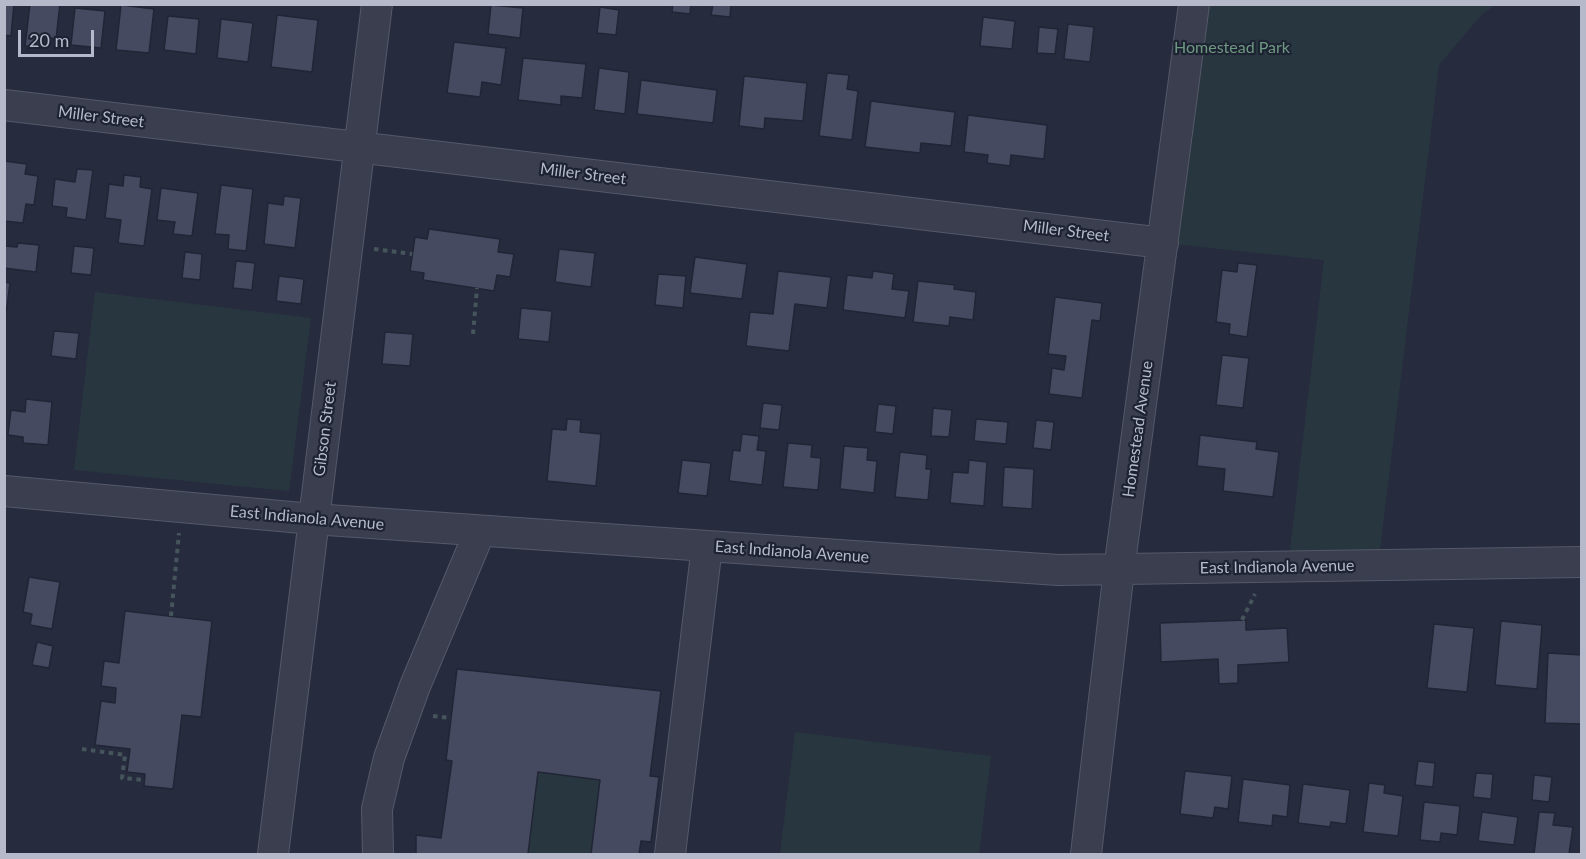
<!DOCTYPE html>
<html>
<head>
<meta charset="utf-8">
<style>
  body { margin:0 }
  #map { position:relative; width:1586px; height:859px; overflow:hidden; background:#262b3e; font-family:Lato,sans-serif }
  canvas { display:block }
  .frame { position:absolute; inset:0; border:6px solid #b6b9c9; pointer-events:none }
  .scale { position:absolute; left:18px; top:30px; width:76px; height:27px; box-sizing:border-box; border:3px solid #b6b9c9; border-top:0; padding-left:8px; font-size:18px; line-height:21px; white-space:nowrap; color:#b6b9c9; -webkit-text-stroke:4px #1e2333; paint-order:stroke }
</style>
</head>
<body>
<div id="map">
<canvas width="1586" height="859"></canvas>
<div class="frame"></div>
<div class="scale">20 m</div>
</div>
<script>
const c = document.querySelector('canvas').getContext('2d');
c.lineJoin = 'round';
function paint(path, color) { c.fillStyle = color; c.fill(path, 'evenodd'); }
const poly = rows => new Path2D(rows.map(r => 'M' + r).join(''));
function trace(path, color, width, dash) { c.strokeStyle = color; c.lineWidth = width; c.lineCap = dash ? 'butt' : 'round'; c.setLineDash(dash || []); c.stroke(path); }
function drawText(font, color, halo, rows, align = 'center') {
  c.font = font + ' Lato,sans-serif'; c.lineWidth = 4.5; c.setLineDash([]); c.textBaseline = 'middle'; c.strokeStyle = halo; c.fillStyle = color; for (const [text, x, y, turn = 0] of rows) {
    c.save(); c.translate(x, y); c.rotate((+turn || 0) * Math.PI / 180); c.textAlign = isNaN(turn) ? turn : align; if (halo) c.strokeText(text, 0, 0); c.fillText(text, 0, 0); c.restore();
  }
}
const green = poly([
  [1194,5,1496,5,1482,14,1439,65,1378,566,1288,567,1324,260,1163,243],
  [95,292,311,318,289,491,74,470],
  [795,732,991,756,979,854,780,854],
  [538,772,600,780,591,854,528,854]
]);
const building = poly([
  [4,4,14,4,11,36,4,35,4,4],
  [30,4,60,4,56,39,44,37,42,48,25,46,30,4],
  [673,4,691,4,690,14,672,12,673,4],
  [713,4,731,4,730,17,711,15,713,4],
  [121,5,154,9,149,53,116,50,121,5],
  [491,5,523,8,520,38,488,34,491,5],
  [600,7,619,10,616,35,597,33,600,7],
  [75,8,105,11,101,48,71,45,75,8],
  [277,15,318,20,312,72,271,67,277,15],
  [168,16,199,19,196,54,164,50,168,16],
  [983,17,1015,21,1012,49,980,46,983,17],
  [221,19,253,23,248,62,217,58,221,19],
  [1068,24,1094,27,1090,62,1064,59,1068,24],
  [1039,27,1058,29,1055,54,1037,53,1039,27],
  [454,42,506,48,501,85,482,82,480,97,447,93,454,42],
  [523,58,586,64,582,98,561,96,561,105,518,100,523,58],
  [599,68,629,72,625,114,594,110,599,68],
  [827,73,849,75,847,89,858,91,852,140,819,136,827,73],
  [744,76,807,83,803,121,765,118,764,129,739,126,744,76],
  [641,80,717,90,713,123,637,114,641,80],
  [871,101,955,112,951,146,921,143,920,153,865,147,871,101],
  [968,115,1047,125,1044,159,1011,155,1010,166,987,163,988,155,964,152,968,115],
  [4,161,27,164,25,174,38,176,34,205,26,204,23,223,4,221,4,161],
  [77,169,93,170,86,220,66,217,67,208,52,206,55,179,75,182,77,169],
  [124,175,141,177,140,187,152,189,144,246,118,243,121,220,105,218,109,184,123,186,124,175],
  [221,185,253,189,246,251,228,249,229,235,215,234,221,185],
  [161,188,198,193,192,236,173,234,175,222,157,220,161,188],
  [284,196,301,198,295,248,264,244,268,203,283,205,284,196],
  [429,229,500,239,498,252,514,254,510,277,497,275,494,291,423,280,424,273,410,271,415,237,427,239,429,229],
  [18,243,39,245,36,272,4,268,4,246,17,247,18,243],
  [74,246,94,248,91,275,71,273,74,246],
  [559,249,595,253,591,287,555,282,559,249],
  [185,252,202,254,200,280,182,278,185,252],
  [695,257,747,264,742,299,690,293,695,257],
  [236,261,255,263,252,290,233,288,236,261],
  [1238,263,1257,265,1247,337,1229,334,1230,324,1216,322,1222,270,1237,272,1238,263],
  [778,271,831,277,827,308,795,304,789,351,746,346,750,312,773,314,778,271],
  [873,271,894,274,892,289,909,291,905,318,843,310,847,275,872,278,873,271],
  [658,274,686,276,683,308,655,305,658,274],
  [279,276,304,279,301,304,276,301,279,276],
  [918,281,955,285,954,289,976,292,973,320,950,317,949,326,913,322,918,281],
  [4,282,10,283,4,330,4,282],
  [1055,297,1102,303,1100,321,1092,320,1082,398,1049,394,1052,368,1064,370,1066,356,1048,354,1055,297],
  [521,308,552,311,549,342,518,339,521,308],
  [54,331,79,333,76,359,51,356,54,331],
  [385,332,413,334,410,366,382,364,385,332],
  [1222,355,1249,358,1243,408,1216,405,1222,355],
  [26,399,52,402,48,445,23,443,23,437,8,435,11,410,25,412,26,399],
  [763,403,782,405,779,430,760,428,763,403],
  [878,404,896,406,893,434,875,432,878,404],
  [933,408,952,410,949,437,931,436,933,408],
  [567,419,581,420,580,432,601,434,596,486,547,481,552,429,566,430,567,419],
  [976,419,1008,422,1006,444,974,441,976,419],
  [1036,420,1054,422,1051,450,1033,448,1036,420],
  [742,434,759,436,757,450,766,451,762,485,729,481,733,450,740,451,742,434],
  [1200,435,1257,442,1256,449,1279,452,1273,497,1223,491,1225,469,1197,466,1200,435],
  [788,443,812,445,811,457,821,458,818,490,783,487,788,443],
  [844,446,868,448,867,460,877,461,874,493,840,489,844,446],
  [900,452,927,455,926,469,931,469,928,500,895,497,900,452],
  [682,460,711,463,707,496,678,493,682,460],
  [969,460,987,462,984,506,950,503,953,472,968,473,969,460],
  [1004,467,1034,469,1032,509,1002,507,1004,467],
  [29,577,60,582,52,629,30,625,32,614,23,612,29,577],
  [125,611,212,621,201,717,182,715,173,789,144,786,145,774,127,772,130,749,95,745,101,701,115,703,116,688,101,686,104,661,119,663,125,611],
  [1246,620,1246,630,1287,628,1289,662,1238,665,1238,683,1219,684,1218,659,1161,662,1160,623,1246,620],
  [1501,621,1542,625,1537,689,1495,685,1501,621],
  [1434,624,1474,628,1467,692,1427,688,1434,624],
  [37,642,53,646,49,668,32,665,37,642],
  [1548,653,1582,655,1582,724,1545,723,1548,653],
  [457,669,661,691,650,776,659,777,651,842,641,841,639,854,591,854,600,780,538,772,528,854,416,854,416,835,441,838,452,761,446,760,457,669],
  [1418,761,1435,763,1433,787,1415,785,1418,761],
  [1185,771,1232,776,1228,809,1215,807,1213,818,1180,814,1185,771],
  [1476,773,1493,774,1491,799,1473,797,1476,773],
  [1534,775,1552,777,1549,802,1532,800,1534,775],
  [1243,779,1290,785,1287,817,1273,815,1272,826,1238,822,1243,779],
  [1369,783,1385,785,1384,793,1403,796,1398,836,1363,832,1369,783],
  [1303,784,1350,790,1346,824,1331,822,1330,827,1298,823,1303,784],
  [1424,802,1460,806,1457,835,1441,833,1440,842,1420,840,1424,802],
  [1482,812,1518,817,1514,845,1478,841,1482,812],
  [1539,812,1555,813,1553,825,1573,827,1569,854,1534,854,1539,812]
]);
const path = poly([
  [374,249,412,254],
  [473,334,477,288],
  [171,616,179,533],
  [1242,620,1255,594],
  [433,716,451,718],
  [82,749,125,755,122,778,145,780]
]);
const minor = poly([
  [4,105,1163,243],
  [4,491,313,519,1058,570,1582,562],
  [273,854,377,4],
  [378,854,377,809,389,758,415,686,480,531],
  [670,854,707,546],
  [1086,854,1119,570,1194,4]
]);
const parkNames = [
  ["Homestead Park",1232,48]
];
const streetNames = [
  ["Miller Street",101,117,7],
  ["Miller Street",583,174,7],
  ["Miller Street",1066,231,7],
  ["Gibson Street",325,429,-83],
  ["Homestead Avenue",1138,429,-82],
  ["East Indianola Avenue",307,518,5],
  ["East Indianola Avenue",792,552,4],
  ["East Indianola Avenue",1277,567,-1]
];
paint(green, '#28373f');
paint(building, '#454a60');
trace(building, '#212535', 1.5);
trace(minor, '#555969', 32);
trace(path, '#46545c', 4, [4.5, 4.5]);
trace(minor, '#3a3e4e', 30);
drawText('16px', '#6e9981', '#1e2333', parkNames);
drawText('16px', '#b6b9c9', '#1e2333', streetNames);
</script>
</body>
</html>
